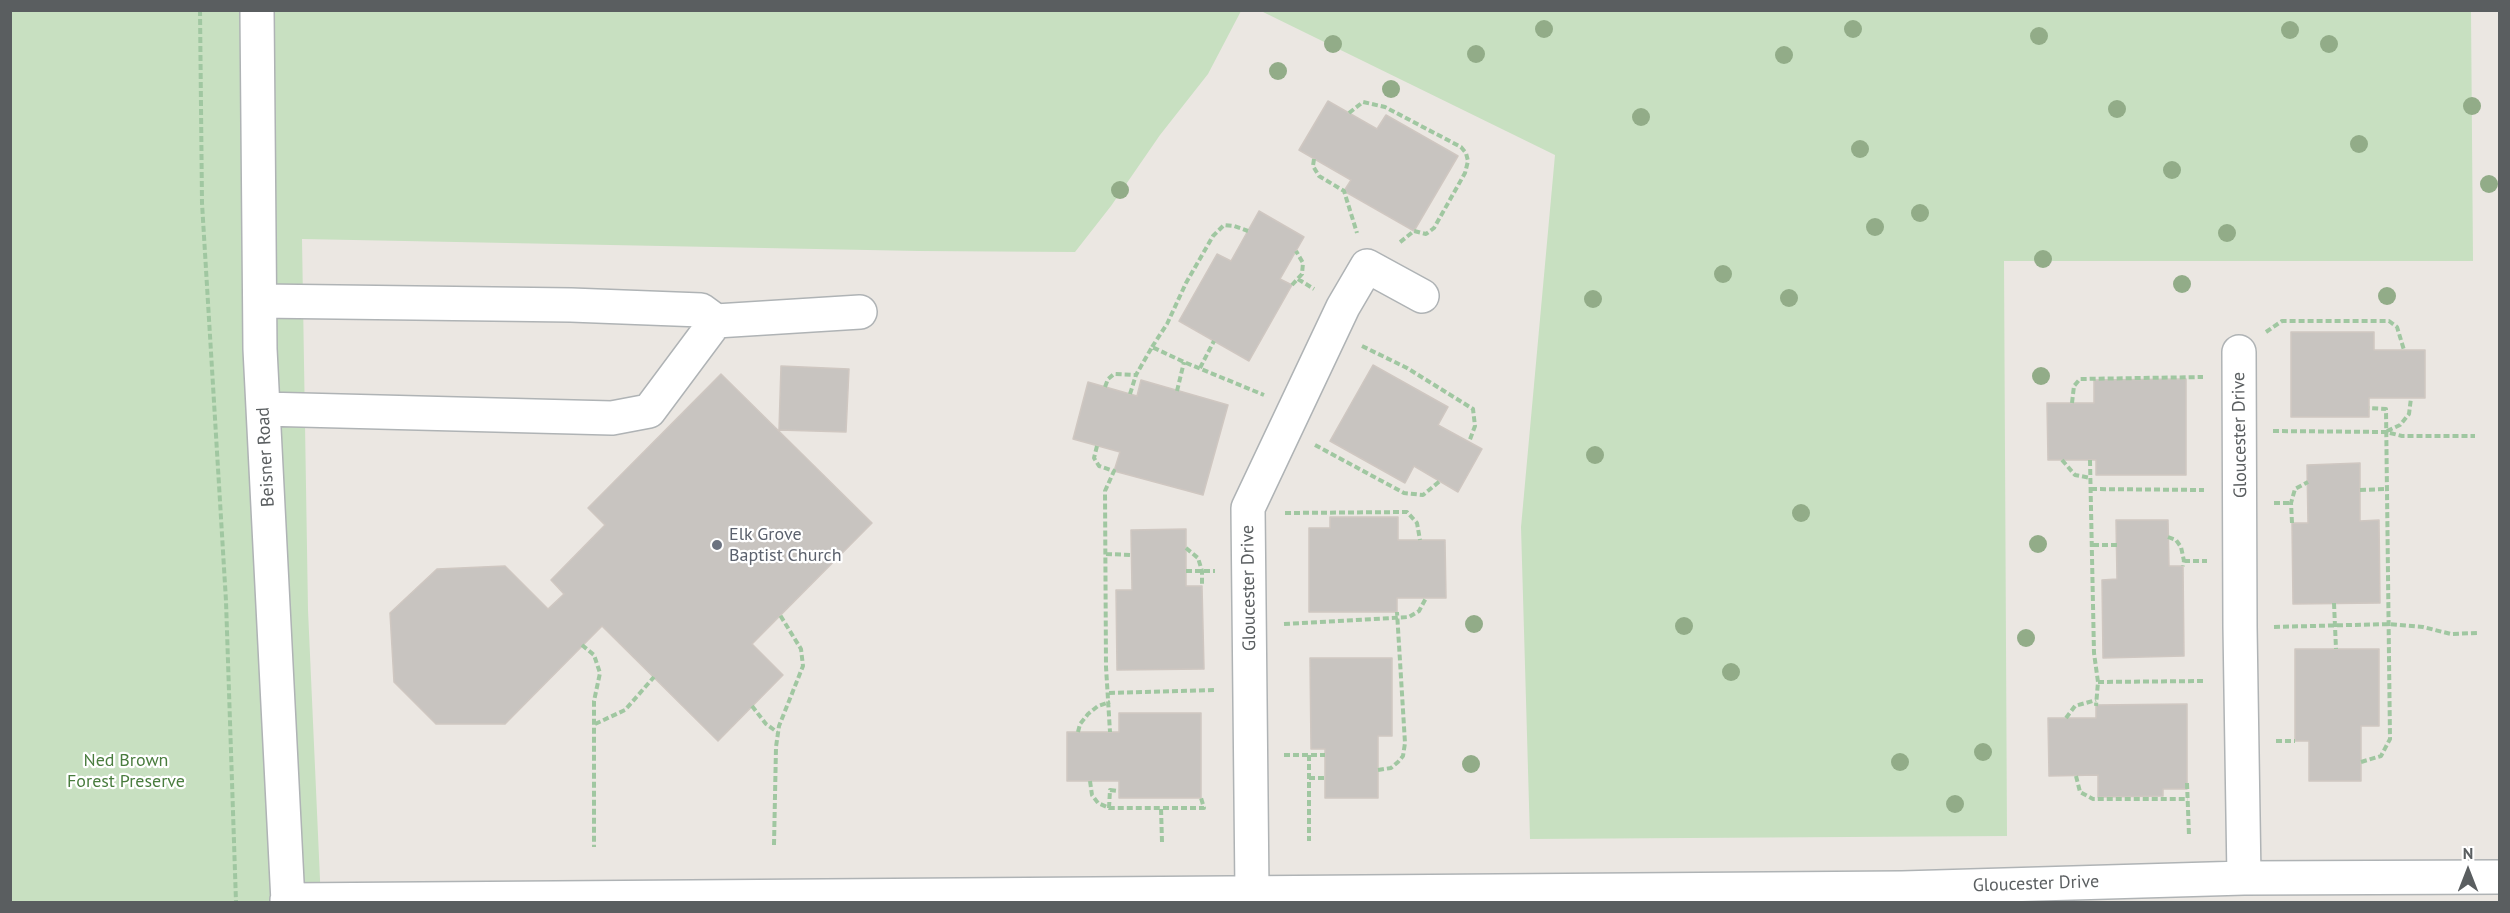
<!DOCTYPE html>
<html>
<head>
<meta charset="utf-8">
<style>
  body { margin:0 }
  #map { position:relative; width:2510px; height:913px; overflow:hidden; background:#ebe7e2; font-family:"PT Sans",sans-serif }
  canvas { display:block }
  .frame { position:absolute; inset:0; border:12px solid #5a5e60; pointer-events:none }
  .north { position:absolute; left:2438px; top:841px; width:60px; height:60px; -webkit-text-stroke:4px #fff; paint-order:stroke; rotate:0deg; font-size:16px; font-weight:700; line-height:24px; text-align:center; color:#5a5e60 }
  .north::after { content:''; display:block; margin:auto; width:21px; height:27px; background:#5a5e60; clip-path:polygon(50% 0,100% 100%,50% 72%,0 100%) }
</style>
</head>
<body>
<div id="map">
<canvas width="2510" height="913"></canvas>
<div class="frame"></div>
<div class="north">N</div>
</div>
<script>
const c = document.querySelector('canvas').getContext('2d');
c.lineJoin = 'round';
function paint(path, color) { c.fillStyle = color; c.fill(path, 'evenodd'); }
const poly = rows => new Path2D(rows.map(r => 'M' + r).join(''));
function trace(path, color, width, dash) { c.strokeStyle = color; c.lineWidth = width; c.lineCap = dash ? 'butt' : 'round'; c.setLineDash(dash || []); c.stroke(path); }
function drawText(font, color, halo, rows, align = 'center') {
  c.font = font + ' "PT Sans",sans-serif'; c.lineWidth = 4.5; c.setLineDash([]); c.textBaseline = 'middle'; c.strokeStyle = halo; c.fillStyle = color; for (const [text, x, y, turn = 0] of rows) {
    c.save(); c.translate(x, y); c.rotate((+turn || 0) * Math.PI / 180); c.textAlign = isNaN(turn) ? turn : align; if (halo) c.strokeText(text, 0, 0); c.fillText(text, 0, 0); c.restore();
  }
}
const green = poly([
  [10,11,1241,11,1208,74,1160,135,1111,206,1075,252,919,251,302,239,308,610,321,902,11,902],
  [1261,11,2471,11,2473,261,2004,261,2007,836,1530,839,1521,527,1555,155]
]);
const building = poly([
  [1328,101,1377,129,1386,115,1458,156,1414,231,1344,191,1351,180,1299,150,1328,101],
  [1259,211,1304,237,1280,279,1292,285,1249,361,1179,321,1217,254,1231,261,1259,211],
  [2291,332,2374,332,2374,350,2425,350,2425,398,2369,398,2369,417,2291,417,2291,332],
  [1373,365,1448,407,1438,425,1482,449,1458,492,1414,466,1405,483,1330,441,1373,365],
  [781,366,849,369,846,432,779,430,781,366],
  [721,374,872,523,752,644,783,675,718,741,602,626,505,724,436,724,394,682,390,613,437,569,505,566,548,609,564,594,551,580,605,525,588,508,721,374],
  [2186,379,2186,475,2096,475,2096,460,2048,460,2047,403,2094,403,2094,380,2186,379],
  [1141,380,1228,405,1203,495,1114,471,1120,452,1073,439,1088,382,1137,396,1141,380],
  [2360,463,2360,521,2379,520,2380,603,2293,604,2292,523,2308,523,2307,465,2360,463],
  [1330,517,1398,517,1398,540,1445,540,1446,598,1397,598,1397,612,1309,612,1309,528,1330,528,1330,517],
  [2116,520,2168,520,2169,566,2183,566,2184,656,2103,658,2102,580,2117,579,2116,520],
  [1186,529,1186,586,1202,586,1204,669,1117,670,1116,590,1132,590,1131,530,1186,529],
  [2295,649,2379,649,2379,726,2361,726,2361,781,2309,781,2309,741,2295,741,2295,649],
  [1310,658,1392,658,1392,736,1378,736,1378,798,1325,798,1325,749,1311,749,1310,658],
  [2187,704,2187,789,2163,789,2163,796,2098,797,2098,775,2049,776,2048,718,2096,718,2096,705,2187,704],
  [1119,713,1201,713,1201,798,1119,798,1119,781,1067,781,1067,732,1119,732,1119,713]
]);
const path = poly([
  [200,10,202,203,226,601,236,902],
  [1349,113,1363,102,1385,107,1461,147,1466,153,1468,161,1465,173,1434,228,1426,234,1414,231,1399,243],
  [1314,159,1313,166,1319,176,1344,191,1357,233],
  [1298,279,1314,289],
  [1292,285,1302,274,1303,263,1296,251],
  [2266,332,2282,321,2389,321,2397,327,2404,350],
  [1362,346,1407,368,1473,409,1475,426,1469,442],
  [1152,347,1167,324,1186,283,1213,236,1224,225,1234,226,1248,231],
  [1200,368,1214,341],
  [1105,387,1108,379,1114,374,1136,375,1152,347,1184,362,1264,395],
  [1177,391,1184,362],
  [1130,394,1136,375],
  [2072,403,2074,386,2080,379,2203,377],
  [2273,431,2386,432,2402,436,2475,436],
  [2387,431,2400,425,2409,414,2411,398],
  [1315,445,1404,493,1423,495,1440,481],
  [1097,446,1094,458,1099,466,1114,471,1105,491,1106,667,1110,732],
  [2062,460,2075,475,2091,478],
  [2090,460,2094,653,2098,682,2096,706],
  [2091,489,2204,490],
  [2360,490,2387,489],
  [2274,503,2291,503],
  [1285,513,1407,512,1417,523,1420,540],
  [2292,523,2291,503,2295,489,2308,482],
  [2168,537,2176,540,2181,547,2184,561,2183,566],
  [2093,545,2117,545],
  [1186,548,1198,558,1202,571,1202,586],
  [1106,554,1131,555],
  [2184,561,2207,561],
  [1186,571,1215,571],
  [2334,603,2336,649],
  [1284,624,1409,617,1419,611,1426,598],
  [2274,627,2389,624,2423,627,2451,634,2477,633],
  [582,645,594,655,600,673,594,701,594,847],
  [2098,682,2205,681],
  [1109,693,1216,690],
  [752,706,766,724,777,732],
  [2066,718,2075,706,2096,700],
  [595,724,625,710,654,677],
  [1078,732,1080,724,1088,714,1098,706,1110,702],
  [2276,741,2295,741],
  [1284,755,1325,755],
  [1309,755,1309,841],
  [2361,762,2381,756,2390,739,2386,409,2369,408],
  [1378,770,1391,768,1398,762,1403,756,1405,743,1397,612],
  [2076,776,2080,792,2093,799,2188,799],
  [1309,778,1325,778],
  [1090,781,1092,795,1098,803,1109,808,1161,808],
  [2187,783,2189,835],
  [1109,808,1110,790,1119,791],
  [1162,842,1161,808,1204,808,1201,798],
  [774,845,776,747,779,726,803,666,801,649,780,615]
]);
const minor = poly([
  [257,10,260,349,288,902],
  [260,301,571,305,701,310,716,321,649,411,612,418,263,409],
  [716,321,860,312],
  [2239,352,2240,627,2244,878],
  [1252,892,1248,508,1343,307,1367,266,1422,296],
  [287,900,1902,888,2244,878,2500,877]
]);
const trees = [
  [1544,29],
  [1853,29],
  [2290,30],
  [2039,36],
  [1333,44],
  [2329,44],
  [1476,54],
  [1784,55],
  [1278,71],
  [1391,89],
  [2472,106],
  [2117,109],
  [1641,117],
  [2359,144],
  [1860,149],
  [2172,170],
  [2489,184],
  [1120,190],
  [1920,213],
  [1875,227],
  [2227,233],
  [2043,259],
  [1723,274],
  [2182,284],
  [2387,296],
  [1789,298],
  [1593,299],
  [2041,376],
  [1595,455],
  [1801,513],
  [2038,544],
  [1474,624],
  [1684,626],
  [2026,638],
  [1731,672],
  [1983,752],
  [1900,762],
  [1471,764],
  [1955,804]
];
const markers = [
  [717,545,6,"#6b7280"]
];
const streetNames = [
  ["Gloucester Drive",2240,435,-91],
  ["Beisner Road",266,457,-93],
  ["Gloucester Drive",1249,588,-91],
  ["Gloucester Drive",2036,884,-2]
];
const worshipNames = [
  ["Elk Grove",729,535],
  ["Baptist Church",729,556]
];
const parkNames = [
  ["Ned Brown",126,761],
  ["Forest Preserve",126,782]
];
paint(green, '#c8e0c1');
paint(building, '#c8c4c0');
trace(building, '#cfc7c1', 1.5);
trace(minor, '#afb3b5', 36);
trace(path, '#a0c7a1', 4, [6, 3]);
trace(minor, '#fff', 33);
c.fillStyle = '#92ac88';
for (const [x, y] of trees) { c.beginPath(); c.arc(x, y, 9, 0, 2 * Math.PI); c.fill(); }
for (const [x, y, r, color] of markers) { const dot = new Path2D(); dot.arc(x, y, r, 0, 2 * Math.PI); c.fillStyle = color; c.fill(dot); trace(dot, '#fff', 2); }
drawText('18px', '#5a5e60', '#fff', streetNames);
drawText('18px', '#5b616d', '#fff', worshipNames, 'left');
drawText('18px', '#497c3e', '#fff', parkNames);
</script>
</body>
</html>
